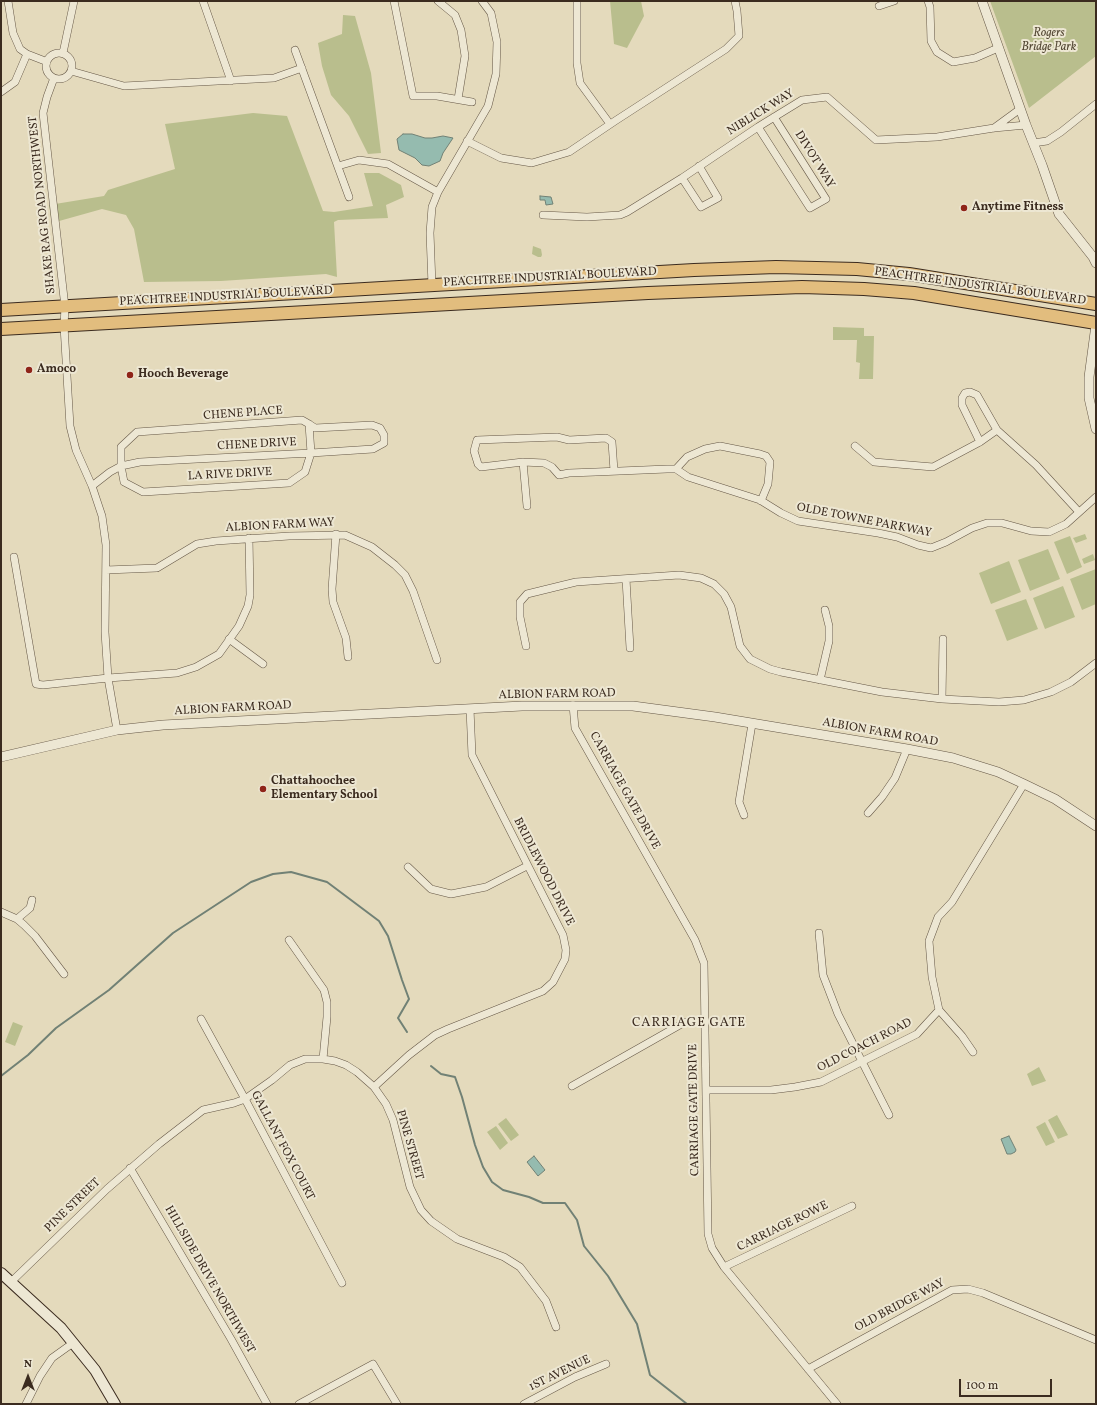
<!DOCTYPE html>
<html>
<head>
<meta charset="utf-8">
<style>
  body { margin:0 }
  #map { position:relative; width:1097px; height:1405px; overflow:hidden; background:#e4dabc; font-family:Vollkorn,serif }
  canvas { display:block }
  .frame { position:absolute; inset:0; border:2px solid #3b2b1f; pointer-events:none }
  .north { position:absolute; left:8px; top:1357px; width:40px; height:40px; -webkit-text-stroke:3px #ede7d3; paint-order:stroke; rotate:0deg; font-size:11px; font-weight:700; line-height:16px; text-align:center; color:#3b2b1f }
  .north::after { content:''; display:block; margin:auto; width:14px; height:18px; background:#3b2b1f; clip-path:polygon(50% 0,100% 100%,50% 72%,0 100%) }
  .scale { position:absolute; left:959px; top:1379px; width:93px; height:18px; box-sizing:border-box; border:2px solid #3b2b1f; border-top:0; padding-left:5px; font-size:12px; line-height:14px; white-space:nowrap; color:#3b2b1f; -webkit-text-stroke:3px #ede7d3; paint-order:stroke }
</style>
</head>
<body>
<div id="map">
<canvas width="1097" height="1405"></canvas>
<div class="frame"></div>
<div class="north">N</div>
<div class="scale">100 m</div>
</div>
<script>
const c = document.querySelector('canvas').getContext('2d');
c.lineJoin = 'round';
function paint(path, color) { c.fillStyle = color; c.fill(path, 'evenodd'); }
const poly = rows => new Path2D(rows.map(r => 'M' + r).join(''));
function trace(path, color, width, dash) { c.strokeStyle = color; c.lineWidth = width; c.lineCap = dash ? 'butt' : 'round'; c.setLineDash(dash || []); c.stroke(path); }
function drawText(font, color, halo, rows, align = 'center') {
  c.font = font + ' Vollkorn,serif'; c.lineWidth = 4; c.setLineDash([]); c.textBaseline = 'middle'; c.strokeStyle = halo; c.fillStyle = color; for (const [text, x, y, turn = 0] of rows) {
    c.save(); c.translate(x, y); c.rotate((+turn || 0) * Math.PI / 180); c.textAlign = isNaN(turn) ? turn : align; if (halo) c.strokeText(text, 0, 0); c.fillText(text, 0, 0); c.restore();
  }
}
const green = poly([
  [610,1,641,1,644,16,627,48,614,44],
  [990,1,1096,1,1096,56,1029,108],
  [343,15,355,16,371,73,381,153,368,154,349,116,331,95,322,66,318,43,342,34],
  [253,113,287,116,323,211,334,212,373,206,364,173,379,173,401,185,404,197,386,205,388,218,338,220,334,222,337,277,326,274,221,281,144,282,134,229,126,215,102,209,52,223,49,205,104,196,108,190,175,169,165,124],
  [533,246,541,249,542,255,541,257,538,257,532,254],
  [833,327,864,328,864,336,874,336,873,379,859,379,860,363,856,362,857,340,833,340],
  [1085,534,1087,539,1076,543,1073,538],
  [1070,536,1082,567,1067,574,1054,542],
  [1048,549,1060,579,1030,591,1018,560],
  [1093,554,1095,560,1084,564,1082,559],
  [1009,561,1021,592,991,604,979,573],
  [1096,569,1096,604,1082,610,1070,579],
  [1063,586,1075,617,1045,629,1033,598],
  [1026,599,1038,629,1007,641,995,610],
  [13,1022,23,1026,15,1046,5,1042],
  [1039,1067,1046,1081,1032,1086,1027,1074],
  [1057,1115,1068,1135,1058,1139,1048,1120],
  [506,1118,519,1135,511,1141,498,1124],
  [1045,1122,1055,1142,1046,1146,1036,1127],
  [496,1126,508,1143,500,1150,487,1132]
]);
const water = poly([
  [403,134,412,134,425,138,432,138,443,136,453,138,443,153,440,161,429,166,422,165,415,158,399,150,397,139,403,134],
  [540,196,551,197,553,204,546,205,545,200,540,200,540,196],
  [1009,1136,1016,1150,1015,1152,1011,1154,1007,1154,1001,1139,1009,1136],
  [534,1156,545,1170,538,1176,527,1162,534,1156]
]);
const stream = poly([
  [431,1066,441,1074,455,1077,462,1097,475,1145,483,1167,492,1182,503,1190,529,1197,543,1203,565,1203,577,1220,584,1246,608,1276,637,1324,650,1375,687,1404],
  [1,1076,28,1055,56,1028,109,990,173,933,251,882,273,874,291,872,327,882,379,921,388,936,402,980,409,999,398,1018,407,1032]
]);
const minor = poly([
  [8,1,13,33,20,49,27,54,45,61],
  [203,1,231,81],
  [394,1,413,96,437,96,472,102],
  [438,1,455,15,461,30,465,56,458,99],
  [577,1,577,63,580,83,610,124],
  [928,1,930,7,931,41,937,52,953,62,975,58,998,48],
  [879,6,894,1],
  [295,50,349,197],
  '46 66a13 13 0 1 1 26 0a13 13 0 1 1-26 0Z',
  [63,53,74,1],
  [71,71,124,86,274,78,302,68],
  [54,78,47,97,43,113,65,307,64,326,70,426,76,450,92,486,102,516,106,545,105,632,108,678,117,730],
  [1,92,15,82,27,54],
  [758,127,810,208,826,199,774,117],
  [994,128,1020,109],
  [467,141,501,158,532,163,569,152,615,121,726,49,739,36,737,11,735,1],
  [1033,143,1047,141,1061,132,1096,104],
  [338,166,359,160,388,164,438,192],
  [682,178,701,207,718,198,699,166],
  [543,215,587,217,620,215,627,212,682,178,758,127,802,100,827,97,876,140,937,137,994,128,1026,125],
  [432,285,430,233,432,207,438,192,488,106,496,74,497,42,491,13,482,1],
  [980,442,962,405,962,398,965,393,970,392,977,395,997,430],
  [855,446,874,462,933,467,980,442,997,430,1036,465,1079,512],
  [523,462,527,506],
  [676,469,687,457,705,449,720,446,760,454,766,456,770,462,768,484,761,501],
  [614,471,612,442,606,438,569,440,557,437,477,440,474,451,478,464,481,467,523,462,544,463,552,467,559,475,569,473,596,472,667,469,676,469,688,477,760,500,781,513,798,521,878,533,897,537,918,545,931,548,946,542,972,528,987,523,1002,523,1031,531,1049,532,1066,524,1096,497],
  [92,486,110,472,121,466,140,462,311,453,373,449,384,443,384,435,380,428,372,425,315,428,309,424,302,420,137,432,121,447,121,466,124,482,143,492,289,483,305,472,311,453,309,424],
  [336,534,332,589,333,602,346,638,348,657],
  [14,557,36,684,43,685,108,678,177,673,196,667,219,654,239,626,248,606,250,595,249,538],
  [106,570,157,568,197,544,216,541,289,536,345,535,372,547,395,565,405,575,413,591,437,660],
  [626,579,630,648],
  [229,639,263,664],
  [526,646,520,617,520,602,527,594,576,582,679,575,701,578,714,584,724,594,731,607,740,646,750,659,770,669,781,672,882,692,942,699,999,702,1024,700,1051,692,1071,682,1096,663],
  [820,680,829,641,829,626,825,610],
  [942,699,943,639],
  [573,705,575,728,695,940,704,963,708,1234,712,1248,724,1267,837,1404],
  [868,813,882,797,895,778,907,749],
  [744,815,739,802,752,724],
  [408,867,431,889,451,894,486,887,527,866],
  [1,912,17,919,24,925,35,936,64,974],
  [17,919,30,908,32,900],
  [819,933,823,975,838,1014,889,1115],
  [289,940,324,990,327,1002,327,1017,323,1059],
  [939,1010,932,977,929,941,938,917,952,902,1024,784],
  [939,1010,962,1036,973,1052],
  [201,1019,245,1099,342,1283],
  [572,1086,685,1022,705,1022],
  [374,1087,409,1055,435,1035,448,1029,543,991,553,982,565,959,566,950,563,935,472,755,470,709],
  [706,1090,771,1090,795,1087,821,1082,917,1034,939,1010],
  [130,1168,231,1339,267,1404],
  [724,1267,852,1206],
  [11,1282,107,1189,159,1144,203,1110,234,1103,245,1099,272,1080,290,1065,305,1059,323,1059,335,1061,346,1065,357,1072,374,1087,386,1104,393,1120,410,1187,421,1210,431,1221,457,1239,504,1257,520,1267,546,1301,556,1327],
  [808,1369,952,1290,968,1289,983,1293,1096,1340],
  [26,1404,40,1376,52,1358,73,1343],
  [299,1404,373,1364,397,1404],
  [524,1404,575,1377,606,1364]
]);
const tertiary = poly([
  [982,1,1026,125,1042,165,1059,214,1093,257,1096,263],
  [1096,325,1089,377,1089,398,1096,429],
  [1,757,117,730,163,725,522,706,633,706,715,717,907,749,953,758,998,772,1024,784,1055,799,1096,826]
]);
const secondary = poly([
  [1,1273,61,1328,95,1370,115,1404]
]);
const trunk = poly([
  [1,310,694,270,776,267,857,269,909,274,1096,304],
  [1,329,648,293,802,287,864,289,914,293,1096,323]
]);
const markers = [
  [964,208,4,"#8f2418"],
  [29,370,4,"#8f2418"],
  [130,375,4,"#8f2418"],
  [263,789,4,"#8f2418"]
];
const parkNames = [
  ["Rogers",1049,34],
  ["Bridge Park",1049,48]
];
const streetNames = [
  ["NIBLICK WAY",761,113,-32],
  ["DIVOT WAY",814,160,58],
  ["SHAKE RAG ROAD NORTHWEST",43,205,-96],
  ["PEACHTREE INDUSTRIAL BOULEVARD",550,278,-3],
  ["PEACHTREE INDUSTRIAL BOULEVARD",980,287,8],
  ["PEACHTREE INDUSTRIAL BOULEVARD",226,297,-3],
  ["CHENE PLACE",243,414,-4],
  ["CHENE DRIVE",257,445,-3],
  ["LA RIVE DRIVE",230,475,-3],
  ["OLDE TOWNE PARKWAY",864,521,11],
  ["ALBION FARM WAY",280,526,-3],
  ["ALBION FARM ROAD",557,695,-1],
  ["ALBION FARM ROAD",233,709,-3],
  ["ALBION FARM ROAD",880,733,10],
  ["CARRIAGE GATE DRIVE",624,791,61],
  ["BRIDLEWOOD DRIVE",543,872,63],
  ["OLD COACH ROAD",865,1046,-27],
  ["CARRIAGE GATE DRIVE",695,1110,-91],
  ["PINE STREET",409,1145,74],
  ["GALLANT FOX COURT",282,1146,62],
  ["PINE STREET",73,1206,-44],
  ["CARRIAGE ROWE",783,1227,-26],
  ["HILLSIDE DRIVE NORTHWEST",209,1280,60],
  ["OLD BRIDGE WAY",900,1306,-28],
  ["1ST AVENUE",560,1374,-26]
];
const poiNames = [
  ["Anytime Fitness",972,208],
  ["Amoco",37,370],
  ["Hooch Beverage",138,375],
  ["Chattahoochee",271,782],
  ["Elementary School",271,796]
];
const neighbourhoodNames = [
  ["CARRIAGE GATE",689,1024]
];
paint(green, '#b9be8d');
paint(water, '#95bbaf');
trace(water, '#718175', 1);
trace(stream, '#718175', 2);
trace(minor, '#655746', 8);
trace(tertiary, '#655746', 10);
trace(secondary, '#3b2b1f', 12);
trace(trunk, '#3b2b1f', 14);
trace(minor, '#ede7d3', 7);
trace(tertiary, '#ede7d3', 9);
trace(secondary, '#ede7d3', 10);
trace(trunk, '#e2bd7e', 12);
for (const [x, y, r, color] of markers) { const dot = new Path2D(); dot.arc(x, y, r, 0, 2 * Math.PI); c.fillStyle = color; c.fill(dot); trace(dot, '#ede7d3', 1.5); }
drawText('italic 12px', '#544835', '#ede7d3', parkNames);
drawText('12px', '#3b2b1f', '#ede7d3', streetNames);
drawText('bold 12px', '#3b2b1f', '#ede7d3', poiNames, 'left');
c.letterSpacing = '1px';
drawText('13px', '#3b2b1f', '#ede7d3', neighbourhoodNames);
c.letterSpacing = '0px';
</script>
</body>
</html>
